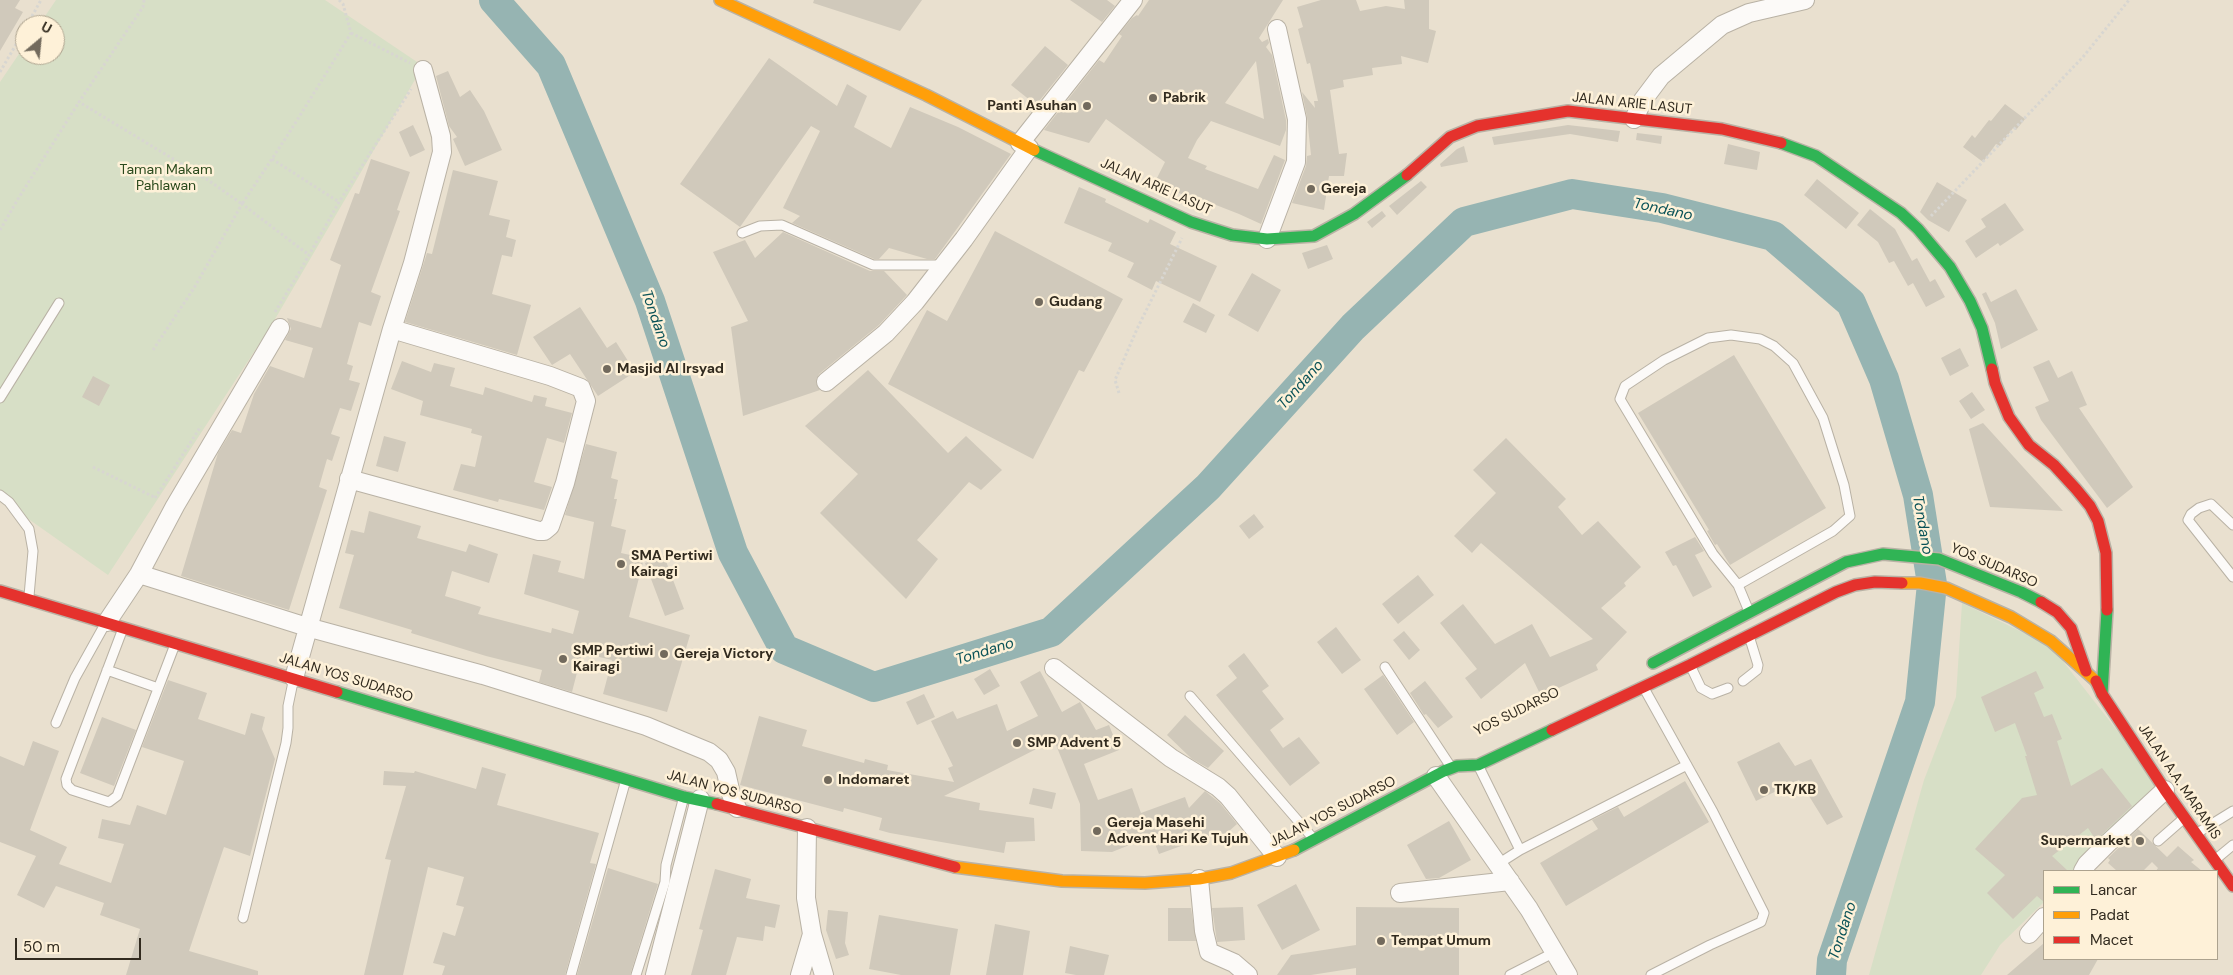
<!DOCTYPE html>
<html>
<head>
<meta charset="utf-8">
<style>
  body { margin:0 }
  #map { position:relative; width:2233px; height:975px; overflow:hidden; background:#e9e0cf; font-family:"DM Sans",sans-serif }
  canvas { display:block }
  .legend { position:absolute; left:2043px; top:870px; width:175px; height:90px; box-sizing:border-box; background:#fef1d8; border:1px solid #aca28e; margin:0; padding:6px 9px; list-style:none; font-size:15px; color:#322b1f }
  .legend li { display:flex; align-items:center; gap:10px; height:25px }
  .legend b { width:25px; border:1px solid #aca28e }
  .north { position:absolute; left:15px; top:15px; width:50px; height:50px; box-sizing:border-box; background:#fef1d8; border:1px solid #aca28e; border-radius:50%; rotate:28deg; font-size:14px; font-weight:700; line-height:20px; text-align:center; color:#322b1f }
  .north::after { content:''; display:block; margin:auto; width:18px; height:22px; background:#726a5d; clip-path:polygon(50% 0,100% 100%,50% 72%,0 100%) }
  .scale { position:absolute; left:15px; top:938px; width:126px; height:22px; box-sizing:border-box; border:2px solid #322b1f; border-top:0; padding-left:6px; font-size:15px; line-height:18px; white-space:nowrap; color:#322b1f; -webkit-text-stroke:4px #fef1d8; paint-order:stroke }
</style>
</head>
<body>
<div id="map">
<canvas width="2233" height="975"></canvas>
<ul class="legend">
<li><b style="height:6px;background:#30b455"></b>Lancar</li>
<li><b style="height:6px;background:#ff9f0a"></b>Padat</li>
<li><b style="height:6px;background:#e5322d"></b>Macet</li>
</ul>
<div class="north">U</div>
<div class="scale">50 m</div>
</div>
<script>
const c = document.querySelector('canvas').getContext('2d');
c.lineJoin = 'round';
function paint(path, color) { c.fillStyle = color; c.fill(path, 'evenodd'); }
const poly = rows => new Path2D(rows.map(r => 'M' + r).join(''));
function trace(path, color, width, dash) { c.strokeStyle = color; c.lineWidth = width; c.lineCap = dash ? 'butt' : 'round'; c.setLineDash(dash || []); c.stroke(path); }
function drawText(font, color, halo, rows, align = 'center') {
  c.font = font + ' "DM Sans",sans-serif'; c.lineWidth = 5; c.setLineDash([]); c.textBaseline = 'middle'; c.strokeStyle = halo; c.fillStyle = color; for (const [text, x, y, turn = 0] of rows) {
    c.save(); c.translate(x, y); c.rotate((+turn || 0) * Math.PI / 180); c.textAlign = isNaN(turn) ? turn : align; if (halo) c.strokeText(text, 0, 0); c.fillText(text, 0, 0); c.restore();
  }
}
const green = poly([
  [56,0,325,0,423,66,271,326,108,575,0,499,0,82,25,45,25,55,55,55,55,25,39,25],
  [1962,603,2051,646,2162,788,2076,871,2044,871,2044,902,2000,945,1981,975,1869,975,1924,780,1956,697]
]);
const river = poly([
  [494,0,551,65,650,301,733,553,784,649,874,687,1051,632,1208,487,1353,327,1464,222,1572,194,1662,208,1773,236,1851,303,1884,379,1918,495,1932,584,1920,702,1832,960,1831,975]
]);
const building = poly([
  [0,0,20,0,15,8,23,12,0,51],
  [814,0,922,0,900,31,813,3],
  [1070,0,1107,0,1115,6,1102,22],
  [1149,0,1283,0,1259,38,1262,42,1268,39,1269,43,1266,47,1272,55,1286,120,1286,130,1280,146,1211,121,1197,140,1188,158,1207,166,1205,169,1258,189,1274,155,1285,160,1261,224,1239,214,1193,196,1192,199,1155,182,1165,162,1106,119,1089,143,1044,130,1099,60,1104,63,1122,36,1119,34,1132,18,1137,15,1138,16],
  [1256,61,1264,119,1225,103],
  [1321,0,1356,0,1360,11,1386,6,1405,9,1404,0,1429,0,1429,29,1436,31,1428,63,1401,56,1402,64,1372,68,1373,75,1343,80,1344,87,1330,90,1339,154,1347,153,1344,176,1329,176,1324,210,1292,203,1306,166,1307,156,1311,155,1307,117,1302,92,1315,108,1314,101,1318,101,1310,63,1307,64,1298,29,1303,27,1297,7],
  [1045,46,1068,65,1036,105,1011,85],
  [769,58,837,106,847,84,867,96,854,127,891,148,910,107,958,127,1011,154,935,259,927,259,889,248,879,259,874,259,792,223,800,216,783,208,820,131,811,126,740,227,680,184],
  [448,71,460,97,470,90,484,111,502,150,465,166,453,139,457,137,449,126,436,76],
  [2005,104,2025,119,2016,130,2013,128,2000,146,1996,144,1983,162,1963,147,1972,135,1975,138,1989,120,1991,121],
  [413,125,425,150,410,157,399,132],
  [1568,125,1620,131,1618,142,1570,134,1494,145,1492,137],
  [1637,133,1662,136,1661,144,1636,140],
  [1728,144,1760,152,1757,170,1724,164],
  [1464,146,1468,162,1441,167,1440,164,1457,149],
  [371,159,410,172,397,210,400,211,371,292,381,296,371,326,359,322,347,364,353,366,349,380,360,383,351,411,340,408,331,434,340,437,332,461,327,459,319,487,327,490,289,610,181,576,218,453,232,430,241,433,254,394,270,366,304,378,313,348,285,340,291,329,287,318,321,328,341,265,330,260,355,193,359,194],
  [453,170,498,181,489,215,510,220,506,237,516,240,512,257,502,255,492,294,531,305,517,355,405,322,427,253,432,254],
  [1817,179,1859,213,1846,229,1804,195],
  [1421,181,1427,187,1397,215,1389,206],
  [1937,182,1967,200,1949,232,1928,220,1920,212],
  [1079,187,1106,199,1105,202,1148,223,1150,219,1176,232,1170,244,1217,266,1200,302,1156,281,1152,290,1127,277,1134,263,1108,251,1112,243,1064,223],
  [2005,203,2024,230,2000,246,1998,243,1976,258,1965,241,1986,227,1981,219],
  [1870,209,1895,229,1912,261,1917,258,1930,282,1935,279,1945,297,1926,307,1913,283,1908,286,1894,261,1889,263,1878,242,1857,225],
  [1382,211,1386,216,1372,228,1367,222],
  [995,231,1123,299,1084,372,1079,370,1033,459,888,384,927,310,947,321],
  [783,232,870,271,884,271,907,295,879,325,819,374,816,383,820,390,743,416,731,327,748,321,713,252,745,240,755,258],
  [1327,245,1333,259,1308,269,1302,253],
  [1252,273,1281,290,1258,332,1228,315],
  [2016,289,2038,330,2001,349,1995,323,1982,294,1986,292,1991,302],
  [1193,303,1215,315,1206,333,1183,322],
  [580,307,607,348,616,342,635,372,598,396,570,354,552,365,533,337],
  [1960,348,1969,366,1950,376,1941,358],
  [1734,355,1826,508,1730,565,1717,544,1715,545,1707,531,1709,530,1638,413],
  [2049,360,2058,378,2072,371,2087,405,2079,408,2133,487,2107,508,2041,420,2035,407,2049,401,2033,367],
  [402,361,431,372,434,363,455,368,450,386,483,395,485,387,532,402,534,395,547,398,545,406,572,413,564,443,547,438,534,482,552,487,544,510,499,499,498,502,453,490,461,464,475,467,482,436,471,433,472,429,420,415,423,401,391,389],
  [868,370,948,453,966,436,1002,470,981,490,969,482,917,540,938,559,906,599,820,513,858,474,805,426],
  [93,376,110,385,99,406,82,397],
  [1972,392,1985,410,1971,419,1959,401],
  [1983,423,2063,511,1990,507,1969,429],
  [384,436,406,442,398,472,376,466],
  [1506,438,1566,499,1558,507,1582,535,1598,521,1641,567,1624,583,1626,586,1601,608,1627,632,1596,665,1598,670,1541,696,1525,663,1481,699,1465,678,1477,669,1440,623,1463,604,1495,644,1532,624,1550,657,1593,639,1481,543,1472,553,1454,536,1496,493,1473,470],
  [586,444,617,452,611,478,618,480,614,499,617,499,611,526,626,530,621,553,644,558,629,617,690,635,667,712,603,694,612,660,582,653,572,692,539,682,542,670,486,656,411,633,412,630,339,608,354,555,345,553,351,530,364,533,369,511,421,526,417,538,466,552,469,544,498,554,489,583,452,571,445,596,481,607,478,614,551,633,552,628,573,634,579,611,524,594,533,554,561,561,558,572,584,579,594,522,565,515],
  [1254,514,1264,527,1249,539,1239,526],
  [1695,537,1704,551,1695,555,1712,587,1693,597,1676,565,1673,566,1665,552],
  [664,556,684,609,665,616,645,563],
  [1418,575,1434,595,1398,624,1382,604],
  [1336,627,1361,660,1342,674,1317,642],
  [1404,631,1420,650,1409,660,1393,640],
  [1244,653,1269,686,1262,691,1284,719,1270,730,1283,748,1299,737,1320,763,1290,786,1216,695,1237,678,1228,666],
  [990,669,1000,686,984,695,974,679],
  [1040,671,1062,712,1080,702,1096,730,1109,725,1119,750,1084,764,1098,800,1132,788,1141,813,1185,797,1189,808,1205,791,1220,803,1237,824,1219,840,1214,834,1159,854,1152,836,1112,852,1081,851,1080,804,1054,740,944,796,980,803,979,810,1034,818,1035,841,1006,842,1004,853,890,833,879,830,882,818,844,808,843,812,740,785,759,716,807,730,802,746,864,763,865,759,888,765,887,770,954,782,948,768,953,766,931,721,953,711,957,719,997,704,1007,731,1038,716,1020,682],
  [2036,671,2044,688,2034,693,2044,717,2052,714,2062,739,2057,741,2071,786,2102,768,2132,806,2096,840,2088,828,2052,856,2068,871,2044,871,2044,902,2037,896,2013,919,1987,893,2005,875,1975,849,2022,798,2037,795,2025,756,2027,756,2015,723,1995,732,1981,697],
  [1383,675,1414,722,1397,735,1364,689],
  [168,680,207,693,198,719,245,735,251,713,265,717,262,729,275,759,250,856,224,847,189,951,258,971,258,975,126,975,140,929,100,915,104,903,56,886,44,908,17,895,36,856,0,842,0,756,24,766,33,741,59,751,30,830,67,847,59,864,111,883,124,844,98,838,102,819,130,825,137,805,166,815,184,761,142,747],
  [1425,681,1453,717,1438,728,1426,714,1424,715,1410,693],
  [924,694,935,717,917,725,906,702],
  [1185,715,1224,751,1208,768,1192,759,1167,735],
  [102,717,136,730,114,786,80,773],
  [1779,742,1795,766,1811,759,1843,817,1827,825,1799,780,1756,801,1737,762],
  [482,767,506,774,497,805,599,833,590,863,596,864,565,975,442,975,445,966,433,963,443,932,455,936,464,907,456,905,464,877,428,867,403,975,364,975,391,860,385,859,406,786,383,785,384,771,414,773,415,771,476,789],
  [1685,781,1709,822,1566,906,1540,863,1598,829,1592,820,1618,807,1624,817],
  [1033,788,1056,793,1052,809,1029,804],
  [1449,821,1471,860,1439,878,1426,879,1407,845],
  [2138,829,2167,857,2178,846,2194,860,2191,862,2202,871,2156,871,2158,868,2152,862,2143,871,2117,871,2108,863,2110,860,2108,858],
  [608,868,658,884,630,975,577,975],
  [715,869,751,879,746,898,780,905,775,928,765,926,763,941,737,937,726,975,691,975,703,930,699,929],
  [1296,884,1320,930,1282,950,1257,905],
  [1243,907,1245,940,1217,942,1212,908],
  [1356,907,1459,908,1459,975,1356,975,1356,968,1311,975,1277,975,1291,955,1356,945],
  [1168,908,1191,908,1196,941,1168,941],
  [828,910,848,912,845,943,849,955,836,959,826,930],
  [879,915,958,929,950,975,901,975,869,969],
  [995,924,1030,931,1023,975,986,975],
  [2044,943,2044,959,2098,959,2089,975,2007,975],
  [1070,946,1109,955,1104,975,1076,975,1065,973]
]);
const path = poly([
  [144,0,143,7,79,102,208,180,242,204,291,130,351,33,343,4,339,0],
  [27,25,41,0],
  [351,33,410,63],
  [0,72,25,29],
  [272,159,339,202],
  [1931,216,2083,57,2129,0],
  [0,230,18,199,79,102],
  [275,312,297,276,339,202,411,89],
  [153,350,194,288,242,204,309,255],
  [1119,393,1115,380,1137,329,1182,238],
  [93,467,156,498],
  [155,498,201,426]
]);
const lane = poly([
  [742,233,760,226,782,225,873,265,942,265],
  [0,398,59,303],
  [0,495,9,502,29,529,33,551,29,596],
  [2233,525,2211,504,2199,508,2191,514,2188,520,2233,577],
  [1738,585,1833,531,1850,516,1844,485,1823,418,1793,363,1774,346,1760,339,1731,335,1708,338,1664,360,1625,386,1620,399,1713,554,1738,585,1748,609],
  [122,631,66,779,67,785,72,790,109,802,117,796,174,647],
  [1385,667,1449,764],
  [1691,667,1701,688,1712,694,1728,688],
  [107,670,158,688],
  [1743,681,1757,670,1758,665,1750,639],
  [1645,690,1713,812,1764,913,1761,922,1710,945,1651,975],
  [1190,696,1312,837],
  [56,723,75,678,104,626],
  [1479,767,1520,850],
  [2199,832,2233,811],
  [2158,841,2182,820],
  [2216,859,2233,845],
  [1498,864,1520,850,1687,765],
  [243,918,286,743,288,728,288,706,293,682],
  [571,975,625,783],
  [636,975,665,882,666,865,683,800],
  [1510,975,1555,952]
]);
const street = poly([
  [1634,119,1643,100,1661,76,1722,25,1749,13,1805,0],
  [1020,143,1133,0],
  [1267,239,1296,162,1297,119,1277,29],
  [826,382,886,333,915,302,964,239,1029,148],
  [349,479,539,531,544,531,550,526,565,483,586,401,581,388,550,376,392,329],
  [139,574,307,627,483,675,646,726,709,752,719,760,726,772,731,794,737,808],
  [107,622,139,574,175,506,280,328],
  [1054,668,1171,758,1218,787,1228,796,1277,857],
  [294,678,392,329,413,263,442,152,441,136,423,70],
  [1436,776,1529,909,1568,975],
  [807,828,806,898,812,934,824,975],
  [2083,871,2087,864,2108,843,2165,790],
  [1199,879,1204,931,1209,952,1234,963,1248,975],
  [1400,893,1510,881],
  [2029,934,2044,917],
  [655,975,700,799],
  [800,975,812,934]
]);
const fast = poly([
  [1781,143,1816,156,1901,213,1918,229,1950,267,1970,301,1982,328,1992,369],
  [1034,150,1191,222,1232,235,1267,239,1314,236,1354,214,1407,175],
  [1653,663,1846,562,1883,554,1939,559,2021,592,2041,602],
  [337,692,684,797,717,804],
  [2102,694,2107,610],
  [1294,850,1444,771,1457,766,1478,765,1552,730]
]);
const slow = poly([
  [720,0,926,95,1034,150],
  [1902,583,1920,583,1946,588,2011,617,2051,641,2096,681],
  [955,867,1062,881,1145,883,1199,879,1231,873,1294,850]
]);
const jam = poly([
  [1407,175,1450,137,1477,126,1568,111,1722,129,1781,143],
  [1992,369,1995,383,2009,417,2029,445,2054,465,2076,489,2090,506,2098,521,2106,553,2107,610],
  [0,591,337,692],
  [2041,602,2057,612,2071,628,2086,671],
  [2096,681,2102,694,2165,790,2233,886],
  [1552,730,1690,665,1836,592,1855,585,1875,582,1902,583],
  [717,804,955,867]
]);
const markers = [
  [1153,98,5,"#726a5d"],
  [1087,106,5,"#726a5d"],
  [1311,189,5,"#726a5d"],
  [1039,302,5,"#726a5d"],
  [607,369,5,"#726a5d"],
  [621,564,5,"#726a5d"],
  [664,654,5,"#726a5d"],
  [563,659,5,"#726a5d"],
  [1017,743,5,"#726a5d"],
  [828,780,5,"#726a5d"],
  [1764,790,5,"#726a5d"],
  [1097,831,5,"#726a5d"],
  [2140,841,5,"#726a5d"],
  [1381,941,5,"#726a5d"]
];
const poiNames = [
  ["Pabrik",1163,98],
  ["Panti Asuhan",1077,106,"right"],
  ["Gereja",1321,189],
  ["Gudang",1049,302],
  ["Masjid Al Irsyad",617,369],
  ["SMA Pertiwi",631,556],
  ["Kairagi",631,572],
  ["SMP Pertiwi",573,651],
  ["Kairagi",573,667],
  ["Gereja Victory",674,654],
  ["SMP Advent 5",1027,743],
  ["Indomaret",838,780],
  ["TK/KB",1774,790],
  ["Gereja Masehi",1107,823],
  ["Advent Hari Ke Tujuh",1107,839],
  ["Supermarket",2130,841,"right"],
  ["Tempat Umum",1391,941]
];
const streetNames = [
  ["JALAN ARIE LASUT",1632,104,6],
  ["JALAN ARIE LASUT",1156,187,24],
  ["YOS SUDARSO",1994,566,23],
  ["JALAN YOS SUDARSO",346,678,17],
  ["YOS SUDARSO",1517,712,-26],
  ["JALAN A.A. MARAMIS",2179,782,56],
  ["JALAN YOS SUDARSO",734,793,15],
  ["JALAN YOS SUDARSO",1333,812,-27]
];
const parkNames = [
  ["Taman Makam",166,170],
  ["Pahlawan",166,186]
];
const waterNames = [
  ["Tondano",1663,210,12],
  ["Tondano",655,319,71],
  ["Tondano",1301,385,-48],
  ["Tondano",1922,525,80],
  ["Tondano",985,652,-17],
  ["Tondano",1843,931,-72]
];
paint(green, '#d7dfc6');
trace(river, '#96b4b2', 30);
paint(building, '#d0c9bb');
trace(lane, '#b9b2a5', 11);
trace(street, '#b9b2a5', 20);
trace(fast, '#b9b2a5', 14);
trace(slow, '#b9b2a5', 14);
trace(jam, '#b9b2a5', 14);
trace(path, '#d8d6d1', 3, [2.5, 2.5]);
trace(lane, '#fcfaf8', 9);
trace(street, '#fcfaf8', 18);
trace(fast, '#30b455', 11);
trace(slow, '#ff9f0a', 11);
trace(jam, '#e5322d', 11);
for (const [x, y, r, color] of markers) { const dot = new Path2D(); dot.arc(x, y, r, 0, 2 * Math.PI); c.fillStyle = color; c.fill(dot); trace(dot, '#fef1d8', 2); }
drawText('bold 14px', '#322b1f', '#fef1d8', poiNames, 'left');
drawText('14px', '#322b1f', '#fef1d8', streetNames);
drawText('14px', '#2b4a1d', '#fef1d8', parkNames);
drawText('italic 15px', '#0a5257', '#fef1d8', waterNames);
</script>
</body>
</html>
